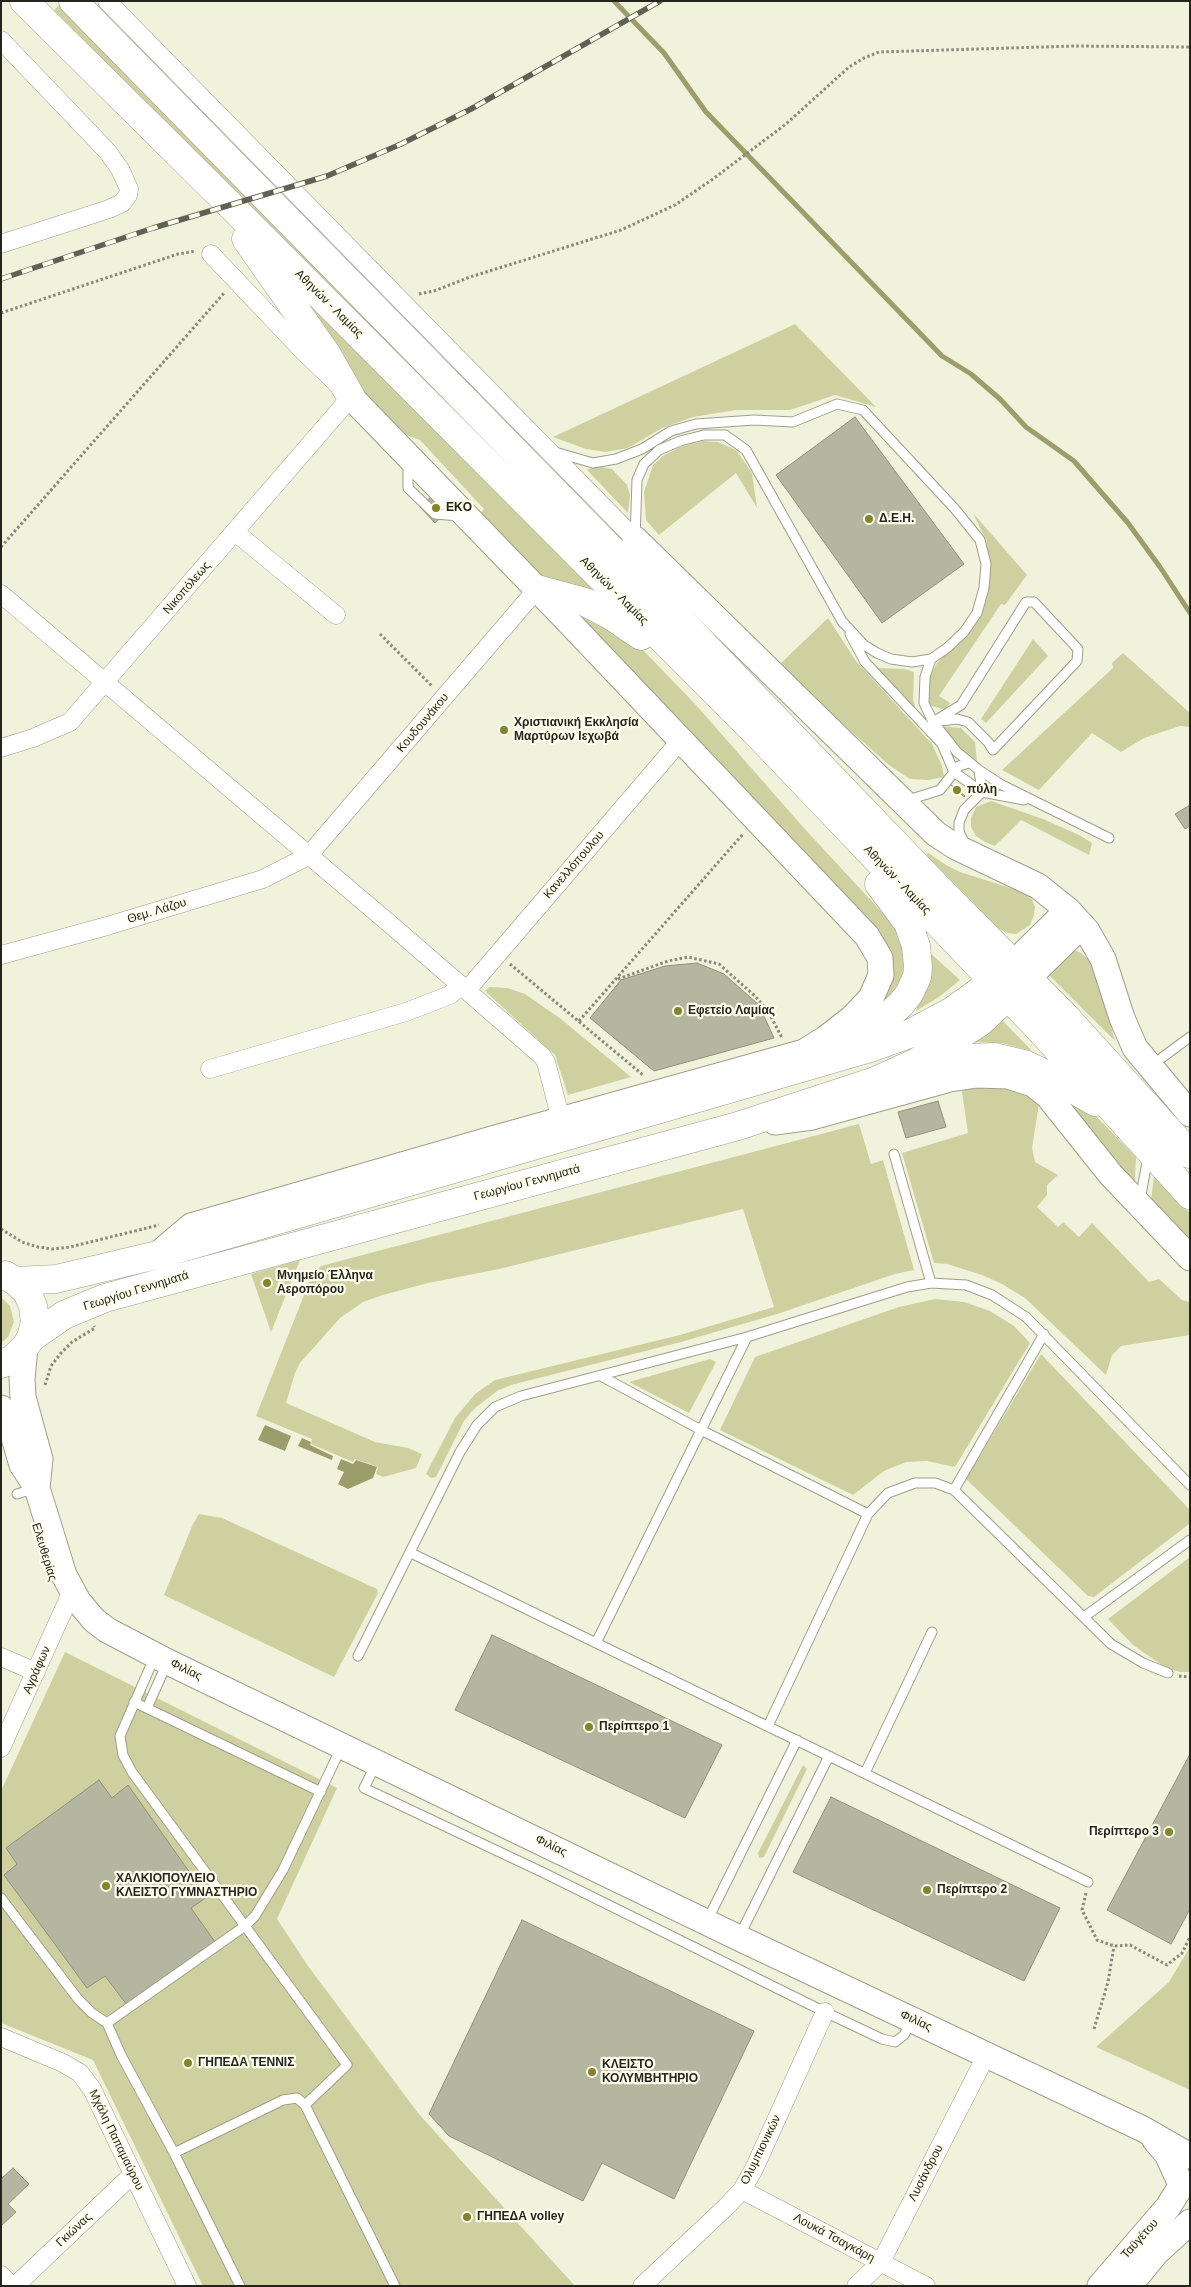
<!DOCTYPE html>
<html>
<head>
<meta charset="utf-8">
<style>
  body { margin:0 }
  #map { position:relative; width:1191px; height:2287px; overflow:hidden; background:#f0f2dc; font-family:Helvetica,sans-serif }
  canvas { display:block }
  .frame { position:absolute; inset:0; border:2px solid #24251d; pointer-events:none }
</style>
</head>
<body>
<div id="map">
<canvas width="1191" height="2287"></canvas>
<div class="frame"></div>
</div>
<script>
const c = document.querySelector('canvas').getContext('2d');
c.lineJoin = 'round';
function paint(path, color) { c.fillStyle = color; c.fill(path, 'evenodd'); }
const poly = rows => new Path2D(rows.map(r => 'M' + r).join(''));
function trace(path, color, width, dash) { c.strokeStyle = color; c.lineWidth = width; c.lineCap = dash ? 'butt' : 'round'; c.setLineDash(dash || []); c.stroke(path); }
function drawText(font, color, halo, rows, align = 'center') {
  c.font = font + ' Helvetica,sans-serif'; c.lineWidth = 4.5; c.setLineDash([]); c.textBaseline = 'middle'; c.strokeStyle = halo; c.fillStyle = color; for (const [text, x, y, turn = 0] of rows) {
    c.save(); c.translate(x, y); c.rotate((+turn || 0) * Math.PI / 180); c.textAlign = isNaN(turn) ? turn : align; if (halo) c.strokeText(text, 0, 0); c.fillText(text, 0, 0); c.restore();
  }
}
const green = poly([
  [60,4,751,702,743,709,54,10],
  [272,262,617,612,548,582,478,516,484,509,420,440,395,431,366,401],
  [795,324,876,407,835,395,790,410,736,410,693,417,662,428,628,448,606,452,586,449,553,437],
  [703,441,718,442,736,450,752,473,757,508,736,473,659,535,646,520,644,492,653,465,663,456,680,447],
  [595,466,612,469,627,485,630,495,628,513,587,470],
  [973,513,1027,575,1005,605,1001,604,939,696,950,703,945,710,927,704,927,683,937,663,969,631,990,565,986,540],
  [565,602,641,648,696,705,803,827,891,922,902,941,905,967,899,988,880,1009,888,979],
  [828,618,856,661,932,744,942,766,944,777,928,780,910,779,889,765,817,701,781,663],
  [1033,639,1048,656,986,723,981,719],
  [1123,653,1190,713,1190,727,1180,726,1144,738,1121,752,1092,733,1039,790,1002,770,1113,668,1112,663],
  [877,668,905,669,914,672,913,699,916,710],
  [940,726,961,728,975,742,977,761,959,749],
  [991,801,1043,819,1079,835,1092,843,1089,855,1021,820,995,846,985,842,976,836,971,827,971,818,976,807],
  [928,853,946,865,960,872,1023,892,1032,899,1035,907,1034,915,1030,925,1016,934,1007,933,999,929,926,855],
  [1074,950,1081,953,1090,961,1097,976,1115,1041,1050,976,1049,970],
  [929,952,960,980,939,997,916,1011],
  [489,987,507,988,525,994,561,1019,631,1077,568,1095,555,1055,485,991],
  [1000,1018,1032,1051,1001,1043,974,1042],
  [961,1086,1018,1088,1039,1104,1032,1148,1035,1162,1058,1175,1047,1185,1047,1195,1037,1207,1058,1227,1063,1222,1079,1237,1092,1223,1149,1282,1159,1279,1182,1300,1190,1302,1190,1335,1121,1346,1112,1355,1106,1375,1025,1298,1002,1284,982,1275,947,1264,934,1263,902,1153,968,1133],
  [1067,1096,1085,1105,1136,1157,1135,1181,1132,1182,1070,1105],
  [859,1124,871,1164,883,1160,914,1270,895,1274,777,1314,681,1342,511,1385,497,1391,474,1409,464,1421,436,1477,431,1478,426,1474,455,1418,475,1394,495,1380,680,1335,774,1307,743,1209,499,1269,428,1283,383,1295,363,1302,340,1318,300,1363,295,1373,286,1403,375,1442,408,1448,422,1454,416,1468,383,1477,376,1474,378,1467,355,1459,353,1462,311,1444,312,1439,256,1416,312,1275,321,1266],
  [1154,1177,1190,1213,1190,1242,1151,1200],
  [300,1260,271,1332,251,1274],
  [1,1297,10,1306,14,1322,8,1337,1,1343],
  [935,1299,964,1302,990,1311,1014,1326,1030,1343,955,1467,927,1461,906,1462,884,1471,853,1495,720,1430,755,1357,899,1307],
  [1041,1354,1190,1510,1189,1524,1094,1597,1088,1596,966,1479],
  [710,1359,716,1362,689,1413,629,1382],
  [199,1514,222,1518,377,1589,378,1593,334,1677,164,1595,193,1524],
  [1190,1557,1190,1672,1180,1672,1166,1668,1133,1645,1108,1619],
  [65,1652,337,1788,277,1919,308,1966,418,2113,575,2286,203,2286,93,2060,1,2023,1,1791],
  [803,1765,807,1769,764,1857,759,1858,758,1853],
  [1190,1947,1190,2090,1096,2047,1169,1982]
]);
const water = poly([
  [265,1425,291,1436,285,1451,258,1440],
  [302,1438,311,1442,310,1445,333,1456,332,1460,298,1446],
  [341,1459,353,1464,356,1460,377,1467,373,1478,348,1489,338,1484,344,1472,337,1469]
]);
const stream = poly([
  [614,1,664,53,706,112,942,356,971,374,1000,399,1026,427,1074,461,1128,523,1160,567,1190,613]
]);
const building = poly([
  [855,417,964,564,882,623,776,475,855,417],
  [435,493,450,509,435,523,420,507,435,493],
  [950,784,965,796,964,797,950,784],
  [1190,805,1190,826,1185,829,1175,814,1190,805],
  [697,963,724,974,759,1005,774,1038,654,1071,590,1018,621,980,665,966,697,963],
  [938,1101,946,1127,906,1138,898,1112,938,1101],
  [492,1635,722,1745,685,1818,455,1710,492,1635],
  [1190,1754,1190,1909,1171,1944,1107,1910,1190,1754],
  [99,1780,112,1798,128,1785,207,1897,191,1908,215,1942,127,2005,105,1976,87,1988,4,1875,17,1864,6,1848,99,1780],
  [831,1797,1060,1908,1024,1981,793,1872,831,1797],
  [522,1920,754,2031,674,2199,602,2163,583,2201,449,2136,429,2114,522,1920],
  [13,2168,29,2184,8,2204,16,2212,1,2226,1,2179,13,2168]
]);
const path = poly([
  [419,294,434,291,470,277,621,230,675,205,713,179,786,124,849,67,864,58,879,52,1075,46,1190,47],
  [1,313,178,254,196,251],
  [1,547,225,292],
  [380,634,433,687],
  [510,964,643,1075],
  [618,979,668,961,688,957,719,964,755,996,768,1011,782,1038],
  [579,1021,743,834],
  [1,1229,22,1242,38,1247,52,1249,70,1247,159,1225],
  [45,1385,51,1366,61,1353,72,1342,95,1328,94,1326],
  [1179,1676,1190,1677],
  [1086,1893,1082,1910,1097,1940,1114,1946,1130,1945,1167,1965,1182,1953,1190,1937],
  [1094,2029,1108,1982,1114,1946]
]);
const lane = poly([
  [555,452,593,463,616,459,642,449,671,431,696,424,754,420,793,422,837,404,863,410,955,509,980,540,986,564,984,588,977,613,964,632,947,648,931,659,912,662,891,659,877,653,864,645,841,620],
  [408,462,408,488,435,514,459,516],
  [635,539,637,480,644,464,659,450,680,441,704,435,725,435,746,450,843,623],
  [850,634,865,662,942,744,954,772,940,790,905,801],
  [931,659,925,677,924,703,933,722,961,705,1026,602,1034,602,1078,649,1077,661,993,750,988,742,968,722,957,719,933,722,957,752,979,770,982,792,954,772,959,766,969,763],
  [979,770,1002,785,1109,838],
  [966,846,959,832,959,823,964,810,982,792,1024,800],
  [1152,1065,1190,1037],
  [894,1154,931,1283],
  [1140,1200,1148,1157],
  [601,1376,701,1430,868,1514],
  [954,1490,1044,1334],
  [17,1494,36,1488],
  [411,1553,1088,1882],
  [1084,1617,1190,1540],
  [596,1643,747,1337],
  [155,1656,120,1736,123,1755,132,1772,347,2065,305,2105,297,2098,283,2100,174,2153],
  [358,1656,460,1452,477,1425,495,1407,521,1396,747,1337,907,1287,931,1283,966,1285,992,1295,1026,1317,1190,1485],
  [134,1702,321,1792],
  [147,1708,167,1663],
  [768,1726,868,1514,888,1493,915,1483,935,1483,954,1490,1111,1644,1143,1663,1168,1673],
  [376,1764,364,1788,542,1872,825,2012,882,2039,895,2042,904,2035,912,2020],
  [865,1773,932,1632],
  [1,1898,78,1999,92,2013,107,2023,245,1926,255,1916,283,1870,341,1748],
  [707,1921,797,1740],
  [739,1937,829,1756],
  [107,2023,121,2055,174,2153,240,2286],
  [305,2105,395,2286]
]);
const street = poly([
  [107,1,635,539],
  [1,40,107,151,120,169,129,189,128,195,122,203,109,209,1,244],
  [235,532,336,615],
  [1,594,397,930,542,1056,546,1062,561,1120],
  [1,748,33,738,70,722,351,397,305,353,211,254],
  [1,955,107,926,263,879,308,856,537,589],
  [467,990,681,740],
  [210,1069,406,1012,450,995,461,985],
  [1,1657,36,1672],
  [1,1748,72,1591],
  [1,2037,63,2063,80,2073,92,2089,187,2286],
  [742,2190,926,2286],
  [1,2275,11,2286],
  [15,2286,133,2174],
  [642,2286,726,2207,742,2190,754,2169,825,2012],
  [856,2286,881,2262,987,2054]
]);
const secondary = poly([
  [635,539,936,834,956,847,1038,886,1068,910,1087,931,1103,959,1122,1018,1135,1048,1190,1114],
  [1013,964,1068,910],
  [1028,978,1082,925],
  [775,1122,812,1117,950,1079,977,1075,1008,1076,1033,1084,1048,1096,1111,1175,1190,1258],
  [157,1255,191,1226,492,1139,804,1052,825,1039,852,1018,871,998,881,975,880,958,867,936,563,616,351,397],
  [25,1347,22,1379,23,1397,40,1459,37,1488],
  [1,1408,13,1434,22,1465,37,1488,64,1575,78,1601,94,1620,107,1630,168,1662,739,1938,1143,2129,1190,2156],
  [1155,2140,1167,2154,1179,2180],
  [1100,2286,1168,2207,1178,2191],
  [1129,2286,1156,2253,1190,2222]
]);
const primary = poly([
  [24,1,231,206,762,739,1044,1034,1190,1195],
  [73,1,662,601,936,886,1063,1014,1190,1154],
  [246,239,326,353,351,397],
  [537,589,585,602,610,615,641,636],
  [847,1046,876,1027,901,1004,909,994,917,977,918,967,916,946,908,923,879,884],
  [922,1069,968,1058,995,1057,1024,1064,1050,1076,1095,1102],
  [15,1281,56,1279,157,1255,870,1048,909,1034,952,1011,972,997,1007,970],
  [31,1338,64,1315,105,1298,738,1126,875,1081,915,1063,979,1023,1021,984],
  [1,1364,13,1359,25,1347,31,1338,35,1322,33,1306,27,1292,15,1281,5,1275]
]);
const rail = poly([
  [1,279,153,228,327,176,401,144,471,109,660,1]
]);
const markers = [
  [436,508,5,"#83842e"],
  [869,519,5,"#83842e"],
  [504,730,5,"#83842e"],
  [957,790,5,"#83842e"],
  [678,1011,5,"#83842e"],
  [267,1283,5,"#83842e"],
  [589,1727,5,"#83842e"],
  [1169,1832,5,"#83842e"],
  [106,1886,5,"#83842e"],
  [927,1890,5,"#83842e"],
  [188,2063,5,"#83842e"],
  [592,2072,5,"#83842e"],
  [467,2217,5,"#83842e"]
];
const streetNames = [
  ["Αθηνών - Λαμίας",329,304,45],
  ["Νικοπόλεως",187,588,-49],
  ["Αθηνών - Λαμίας",614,591,45],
  ["Κουδουνάκου",423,723,-50],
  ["Κανελλόπουλου",574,865,-49],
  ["Αθηνών - Λαμίας",897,880,46],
  ["Θεμ. Λάζου",157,911,-17],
  ["Γεωργίου Γεννηματά",527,1183,-15],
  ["Γεωργίου Γεννηματά",136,1291,-17],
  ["Ελευθερίας",44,1552,73],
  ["Αγράφων",37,1670,-66],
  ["Φιλίας",186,1670,26],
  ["Φιλίας",551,1846,26],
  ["Φιλίας",916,2021,25],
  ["Μχάλη Παπαμαύρου",116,2140,64],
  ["Ολυμπιονικών",761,2150,-64],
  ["Λυσάνδρου",926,2173,-63],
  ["Γκιώνας",74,2230,-43],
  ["Λουκά Τσαγκάρη",834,2238,28],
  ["Ταϋγέτου",1140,2239,-48]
];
const poiNames = [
  ["EKO",446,508],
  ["Δ.Ε.Η.",879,519],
  ["Χριστιανική Εκκλησία",514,723],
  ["Μαρτύρων Ιεχωβά",514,737],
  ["πύλη",967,790],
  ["Εφετείο Λαμίας",688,1011],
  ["Μνημείο Έλληνα",277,1276],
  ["Αεροπόρου",277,1290],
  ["Περίπτερο 1",599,1727],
  ["Περίπτερο 3",1159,1832,"right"],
  ["ΧΑΛΚΙΟΠΟΥΛΕΙΟ",116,1879],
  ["ΚΛΕΙΣΤΟ ΓΥΜΝΑΣΤΗΡΙΟ",116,1893],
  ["Περίπτερο 2",937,1890],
  ["ΓΗΠΕΔΑ ΤΕΝΝΙΣ",198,2063],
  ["ΚΛΕΙΣΤΟ",602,2065],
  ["ΚΟΛΥΜΒΗΤΗΡΙΟ",602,2079],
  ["ΓΗΠΕΔΑ volley",477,2217]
];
paint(green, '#ced19f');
paint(water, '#9b9d6b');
trace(stream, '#9b9d6b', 5);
paint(building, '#b4b6a0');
trace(building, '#90927d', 1);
trace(lane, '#9e9f8a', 11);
trace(street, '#9e9f8a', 19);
trace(secondary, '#9e9f8a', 27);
trace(primary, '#9e9f8a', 29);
trace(path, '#88897a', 3, [2.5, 2.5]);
trace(lane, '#fff', 9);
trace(street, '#fff', 18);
trace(secondary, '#fff', 25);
trace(primary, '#fff', 28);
trace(rail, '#5f6155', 5.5);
trace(rail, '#feffed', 4, [11]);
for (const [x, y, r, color] of markers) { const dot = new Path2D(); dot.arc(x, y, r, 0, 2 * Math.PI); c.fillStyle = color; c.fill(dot); trace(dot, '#feffed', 2); }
drawText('12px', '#24251d', '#feffed', streetNames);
drawText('bold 12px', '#24251d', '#feffed', poiNames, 'left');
</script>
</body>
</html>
